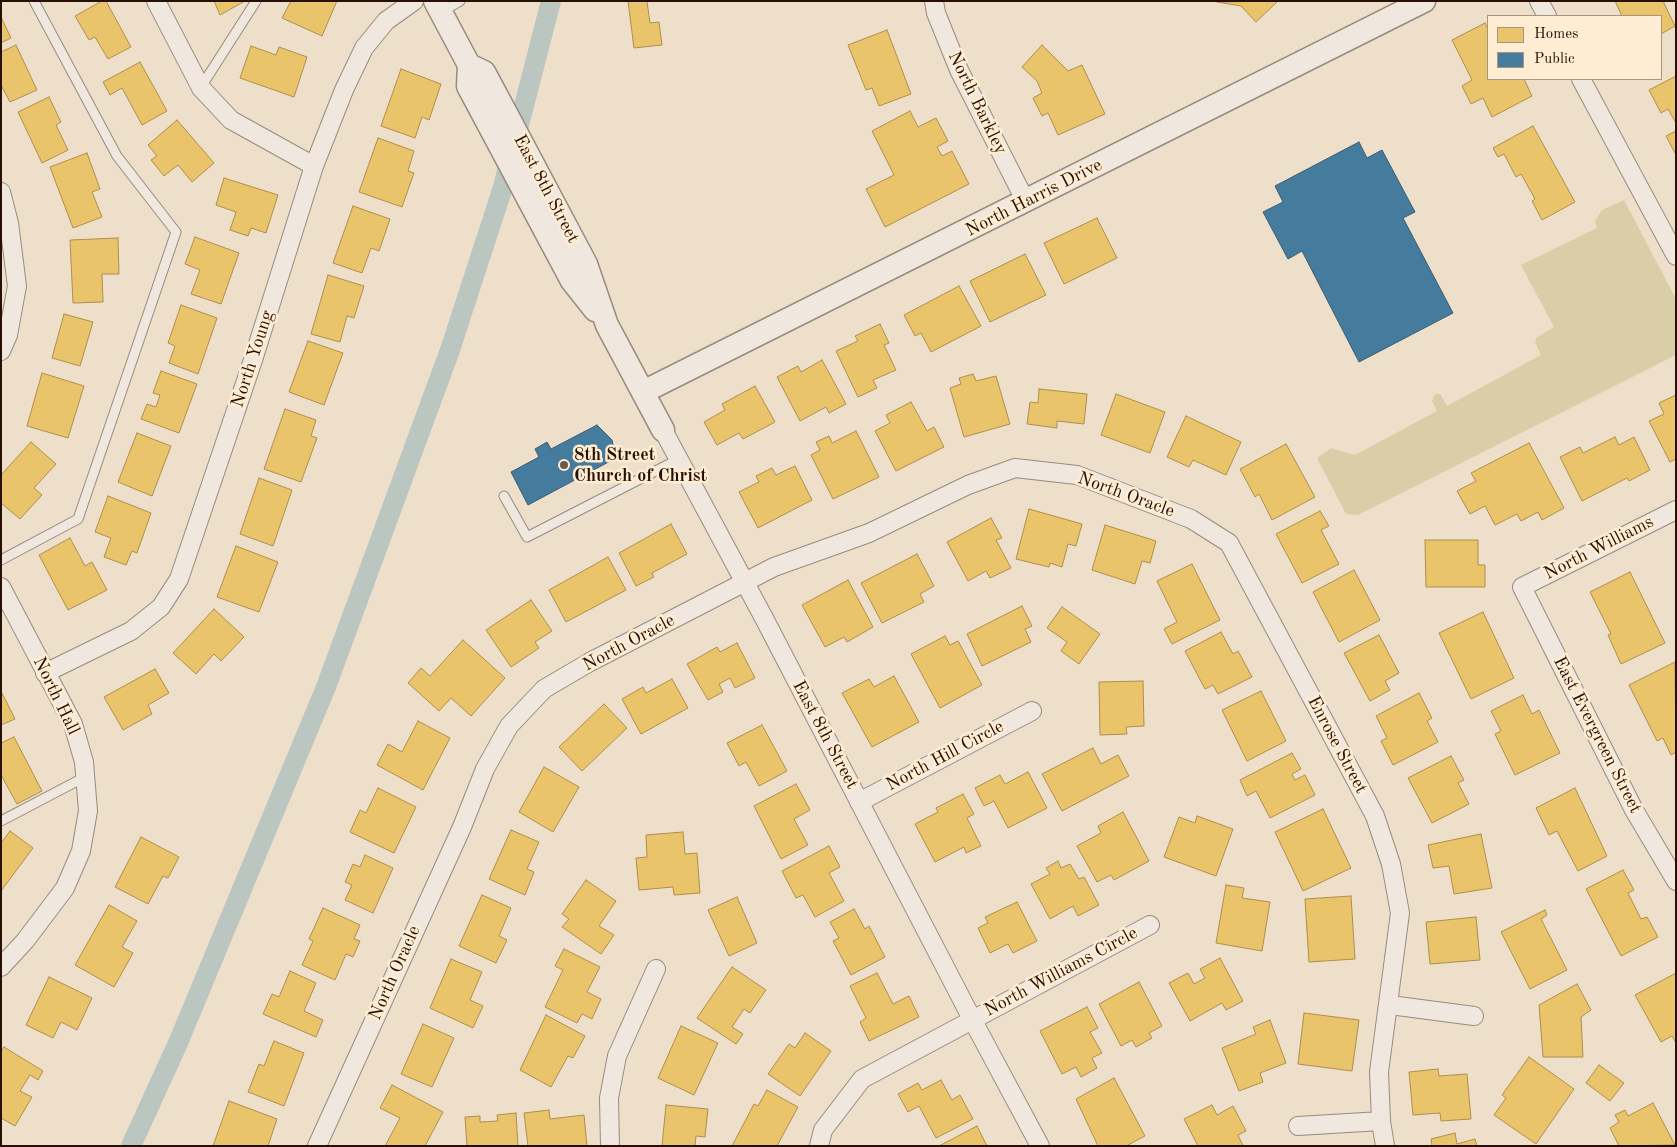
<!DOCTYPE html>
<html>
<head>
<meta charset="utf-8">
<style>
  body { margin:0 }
  #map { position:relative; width:1677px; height:1147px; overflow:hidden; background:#eedfcb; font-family:"Old Standard TT",serif }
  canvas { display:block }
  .frame { position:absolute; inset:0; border:2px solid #270f03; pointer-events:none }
  .legend { position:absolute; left:1487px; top:15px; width:175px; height:65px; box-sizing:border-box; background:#feecd3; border:1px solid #a89480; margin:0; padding:6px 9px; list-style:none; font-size:15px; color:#270f03 }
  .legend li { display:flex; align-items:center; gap:10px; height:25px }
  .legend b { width:25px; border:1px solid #a89480 }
</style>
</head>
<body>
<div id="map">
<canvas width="1677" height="1147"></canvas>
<div class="frame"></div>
<ul class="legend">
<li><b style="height:14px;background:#e9c46a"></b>Homes</li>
<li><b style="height:14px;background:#457b9d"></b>Public</li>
</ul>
</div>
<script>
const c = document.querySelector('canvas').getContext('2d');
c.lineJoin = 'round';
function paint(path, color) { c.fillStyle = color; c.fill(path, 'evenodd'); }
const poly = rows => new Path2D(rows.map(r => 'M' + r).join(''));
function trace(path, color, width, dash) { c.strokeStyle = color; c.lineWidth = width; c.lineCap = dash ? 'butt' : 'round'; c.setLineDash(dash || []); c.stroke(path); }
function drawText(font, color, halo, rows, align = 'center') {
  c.font = font + ' "Old Standard TT",serif'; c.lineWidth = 5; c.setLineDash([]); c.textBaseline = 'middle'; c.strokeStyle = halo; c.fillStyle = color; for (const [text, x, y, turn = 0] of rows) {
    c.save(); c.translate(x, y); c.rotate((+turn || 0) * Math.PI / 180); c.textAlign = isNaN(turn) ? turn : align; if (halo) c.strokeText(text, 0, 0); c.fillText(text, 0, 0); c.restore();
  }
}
const green = poly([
  [1624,200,1676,299,1676,355,1358,515,1346,514,1317,458,1331,448,1355,455,1437,411,1432,401,1435,394,1440,394,1447,406,1541,355,1535,342,1536,338,1554,327,1521,265,1597,228,1595,221,1602,210]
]);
const homes = poly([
  [102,1,106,1,131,47,108,59,95,37,89,40,75,16,102,1],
  [214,1,245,1,220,15,214,1],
  [291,1,337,1,322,36,282,18,291,1],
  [628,1,647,1,650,23,659,22,662,45,634,48,628,1],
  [1278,1,1256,22,1241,6,1217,2,1278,1],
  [1615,1,1663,1,1675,26,1661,34,1661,16,1622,16,1615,1],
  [1,17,11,38,1,43,1,17],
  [1485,23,1488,29,1488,79,1524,79,1532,96,1492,117,1483,98,1471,104,1462,86,1472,80,1452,40,1485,23],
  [887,30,911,94,879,106,872,88,866,90,848,45,887,30],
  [16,45,37,90,10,102,1,85,1,52,16,45],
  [1042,45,1068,71,1082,65,1105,114,1058,135,1048,113,1042,116,1033,98,1042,93,1037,81,1022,67,1042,45],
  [251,46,276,55,279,47,307,57,294,97,240,78,251,46],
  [140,62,167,111,142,125,122,88,110,95,103,82,140,62],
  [401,69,441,84,429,120,422,117,415,138,381,126,401,69],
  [1676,76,1676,123,1668,109,1661,113,1649,90,1676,76],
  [49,97,61,122,56,125,68,150,42,163,18,112,49,97],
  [910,111,918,127,936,118,948,141,937,147,942,156,952,151,969,184,885,227,866,189,894,175,872,131,910,111],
  [177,120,214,163,192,182,178,165,164,176,151,160,157,156,148,145,177,120],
  [1533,126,1575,202,1542,220,1532,201,1535,199,1521,174,1516,177,1504,154,1498,157,1493,148,1533,126],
  [1676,131,1676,155,1666,136,1676,131],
  [378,138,414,151,408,171,414,173,402,207,359,192,378,138],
  [87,153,100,189,92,192,102,217,73,228,50,167,87,153],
  [224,178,278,195,266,233,251,228,248,236,230,230,236,212,216,205,224,178],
  [353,206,390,219,379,251,371,248,362,273,333,263,353,206],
  [1097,218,1117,258,1064,284,1044,243,1097,218],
  [195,237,239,253,221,304,191,294,200,270,185,264,195,237],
  [118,238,119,274,102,274,103,302,73,303,70,240,118,238],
  [1025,254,1046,295,990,322,970,281,1025,254],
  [328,275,364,286,354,318,347,316,340,342,311,334,328,275],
  [959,286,981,326,931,352,921,333,915,336,904,315,959,286],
  [181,305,217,318,198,374,169,363,175,346,168,343,181,305],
  [64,314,93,322,80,366,52,358,64,314],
  [880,324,889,343,884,345,896,370,873,380,877,388,858,397,836,351,858,341,855,336,880,324],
  [308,341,343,353,324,405,289,392,308,341],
  [822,360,846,404,829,413,826,407,800,421,777,377,798,366,801,372,822,360],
  [161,371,197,384,179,433,141,419,147,404,156,407,160,395,153,393,161,371],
  [42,373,84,386,68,438,27,426,42,373],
  [973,374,976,381,996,376,1010,424,964,437,950,388,961,384,959,378,973,374],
  [755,386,775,422,743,439,739,433,717,445,704,422,725,410,722,404,755,386],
  [1039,389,1087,394,1084,424,1057,421,1057,428,1027,424,1030,402,1038,403,1039,389],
  [1116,394,1165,412,1150,453,1101,435,1116,394],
  [1676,395,1676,459,1670,462,1649,421,1664,414,1659,403,1676,395],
  [911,402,927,431,934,427,944,447,896,471,875,431,890,423,886,415,911,402],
  [285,409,316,420,311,436,317,438,301,482,264,469,285,409],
  [1186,416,1241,442,1226,475,1193,460,1189,467,1167,457,1186,416],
  [856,431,879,477,833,499,811,455,820,450,816,442,829,436,832,443,856,431],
  [137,433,171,446,152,496,118,482,137,433],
  [1615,437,1619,445,1634,437,1650,470,1629,481,1627,478,1582,501,1560,457,1580,447,1583,453,1615,437],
  [31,442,56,464,34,488,42,495,20,519,1,503,1,475,31,442],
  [1529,443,1564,508,1542,520,1538,512,1521,521,1517,514,1495,525,1485,506,1470,514,1457,491,1476,481,1471,473,1529,443],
  [1286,444,1315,497,1272,520,1259,494,1255,497,1240,469,1286,444],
  [795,466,812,500,758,528,739,492,759,482,756,476,772,468,776,475,795,466],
  [259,478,292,490,273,546,240,534,259,478],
  [108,496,151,513,137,553,132,551,126,565,104,557,111,538,95,532,108,496],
  [1029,509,1082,524,1076,546,1068,544,1062,567,1050,563,1049,567,1016,559,1029,509],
  [1320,511,1329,526,1321,530,1339,564,1302,583,1276,534,1320,511],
  [991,518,1002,538,996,540,1011,568,990,578,986,571,968,581,947,542,991,518],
  [671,524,687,554,652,573,654,577,636,586,619,553,671,524],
  [1105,525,1156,541,1150,563,1142,561,1135,584,1092,570,1105,525],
  [70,538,85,566,92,562,107,590,68,610,39,555,70,538],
  [1425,540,1478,540,1478,565,1485,565,1485,587,1426,587,1425,540],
  [236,546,278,562,259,612,217,597,236,546],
  [917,554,934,586,920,594,924,602,882,623,861,583,917,554],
  [608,557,626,590,566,622,549,590,608,557],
  [1192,564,1220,620,1172,644,1164,629,1177,622,1157,581,1192,564],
  [1354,570,1380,620,1339,642,1313,592,1354,570],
  [1630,572,1665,643,1621,664,1608,635,1611,634,1590,592,1630,572],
  [848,580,873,627,847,642,844,637,825,647,802,605,848,580],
  [531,600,552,631,535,642,539,648,511,667,486,630,531,600],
  [1022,606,1032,626,1025,629,1031,642,982,666,967,634,1022,606],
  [1062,607,1100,634,1079,664,1061,651,1067,642,1047,628,1062,607],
  [214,609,244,637,221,661,214,654,196,674,173,653,214,609],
  [1483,612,1514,678,1471,699,1439,633,1483,612],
  [1221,632,1233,654,1238,651,1252,677,1218,694,1213,685,1205,689,1185,651,1221,632],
  [1379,635,1399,673,1385,681,1390,690,1370,701,1344,653,1379,635],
  [945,636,950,645,958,641,982,685,940,708,911,654,945,636],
  [463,640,505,678,471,716,451,698,439,711,408,683,421,668,430,676,463,640],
  [737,643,755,678,735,688,730,678,719,684,723,692,708,700,687,664,717,647,720,652,737,643],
  [1675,662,1676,752,1671,755,1663,738,1657,741,1629,685,1675,662],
  [155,669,169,693,148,705,152,714,123,730,104,697,155,669],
  [894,676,919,722,872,747,842,693,869,679,874,687,894,676],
  [672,679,688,708,641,734,622,699,643,687,646,693,672,679],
  [1143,681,1144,726,1126,727,1127,734,1100,735,1099,682,1143,681],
  [1,691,15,719,1,725,1,691],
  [1261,691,1286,741,1247,761,1222,710,1261,691],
  [1419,693,1432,718,1427,721,1438,742,1393,765,1381,741,1387,738,1376,716,1419,693],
  [1523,695,1532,714,1539,710,1560,753,1515,775,1495,734,1501,731,1491,711,1523,695],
  [604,704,627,728,582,771,559,747,604,704],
  [418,721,450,738,423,790,377,765,388,744,402,752,418,721],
  [762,725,787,771,759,786,746,762,739,766,727,743,762,725],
  [14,737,42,791,17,804,1,775,1,743,14,737],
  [1093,748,1101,764,1118,755,1129,776,1062,811,1042,774,1093,748],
  [1292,753,1301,769,1292,774,1295,780,1305,775,1315,795,1270,818,1256,791,1247,796,1240,780,1292,753],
  [1451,756,1464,780,1458,783,1469,804,1432,823,1408,778,1451,756],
  [544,767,579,787,553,832,519,812,544,767],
  [1028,772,1047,808,1008,828,994,801,984,806,975,788,1000,775,1005,784,1028,772],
  [796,784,810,810,794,819,808,845,781,859,754,806,796,784],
  [378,788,416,807,394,853,350,832,360,810,366,813,378,788],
  [1575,788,1607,856,1578,871,1557,831,1549,835,1536,808,1575,788],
  [963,794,974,814,967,818,981,846,966,853,964,847,935,862,915,824,938,812,936,808,963,794],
  [1323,809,1351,868,1303,891,1275,832,1323,809],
  [1123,812,1149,861,1114,880,1111,875,1097,882,1077,846,1101,833,1098,826,1123,812],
  [1197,816,1233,829,1216,876,1164,857,1179,817,1195,823,1197,816],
  [511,830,539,842,527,869,534,872,525,895,489,879,511,830],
  [10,831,33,848,1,891,1,843,10,831],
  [683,832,685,854,697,853,700,893,674,895,673,887,639,890,636,858,647,857,646,835,683,832],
  [1481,834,1492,888,1454,894,1449,866,1433,868,1428,845,1481,834],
  [141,837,179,857,168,878,163,876,148,904,115,887,141,837],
  [829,846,840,867,829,873,844,901,815,917,803,895,796,898,782,871,829,846],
  [365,855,393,868,373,913,345,900,352,885,345,882,353,864,360,867,365,855],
  [1058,861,1061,868,1070,864,1079,879,1084,877,1099,905,1078,916,1073,906,1050,919,1031,884,1050,874,1046,868,1058,861],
  [1623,870,1634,890,1628,893,1641,919,1647,917,1658,937,1621,956,1586,889,1623,870],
  [586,880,616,901,599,926,614,935,601,954,562,927,569,919,562,914,586,880],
  [1226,885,1244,888,1242,898,1270,902,1262,951,1216,943,1226,885],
  [482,895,511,908,499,936,507,940,496,963,459,946,482,895],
  [1351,896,1355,959,1309,962,1305,899,1351,896],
  [737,897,757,943,729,956,708,910,737,897],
  [1017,902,1037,941,1013,953,1008,944,990,953,978,928,988,923,985,917,1017,902],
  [109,905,137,921,122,947,133,953,114,987,75,965,109,905],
  [323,908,360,925,354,939,360,941,353,957,346,954,335,980,302,965,313,941,309,939,323,908],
  [854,909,865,929,869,926,885,957,851,975,833,941,839,938,830,922,854,909],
  [1545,910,1547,915,1541,919,1567,970,1530,989,1501,932,1545,910],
  [1476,917,1480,960,1430,964,1426,922,1476,917],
  [564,949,600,967,587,992,601,999,592,1019,582,1014,577,1023,545,1007,563,970,555,966,564,949],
  [1220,958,1243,1001,1226,1010,1222,1003,1190,1021,1169,983,1188,973,1194,984,1205,978,1200,969,1220,958],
  [451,959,482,972,470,1000,483,1006,473,1028,430,1008,451,959],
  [732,967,766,990,750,1013,744,1009,732,1027,743,1034,736,1044,697,1018,732,967],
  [290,971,316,983,304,1011,323,1020,316,1037,263,1014,272,994,279,997,290,971],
  [877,973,893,1004,909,996,919,1017,869,1041,860,1022,866,1018,850,986,877,973],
  [1676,973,1676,1043,1672,1036,1661,1042,1635,995,1676,973],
  [49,977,92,998,77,1030,61,1022,53,1038,26,1025,49,977],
  [1139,982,1162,1026,1149,1033,1152,1038,1136,1047,1132,1040,1121,1046,1099,1004,1139,982],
  [1577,984,1591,1010,1581,1017,1583,1057,1543,1057,1539,1005,1577,984],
  [1087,1007,1098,1028,1090,1032,1102,1053,1092,1058,1097,1068,1081,1077,1076,1067,1062,1074,1040,1031,1087,1007],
  [1304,1013,1359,1020,1352,1071,1298,1064,1304,1013],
  [546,1015,585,1036,573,1058,568,1056,551,1087,520,1070,546,1015],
  [1270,1020,1286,1063,1260,1073,1263,1082,1239,1091,1222,1048,1256,1034,1253,1027,1270,1020],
  [423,1024,454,1038,432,1087,401,1074,423,1024],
  [681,1026,718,1043,694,1095,658,1078,681,1026],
  [805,1033,831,1051,800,1096,768,1074,789,1044,795,1048,805,1033],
  [274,1041,304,1053,284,1106,248,1092,259,1064,264,1066,274,1041],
  [4,1047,43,1071,38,1080,30,1075,20,1091,32,1097,15,1126,1,1118,1,1051,4,1047],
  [1529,1057,1574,1089,1536,1144,1494,1115,1506,1098,1502,1095,1529,1057],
  [1599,1065,1624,1083,1610,1101,1586,1083,1599,1065],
  [1438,1069,1439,1076,1467,1074,1471,1119,1441,1121,1440,1113,1413,1115,1409,1072,1438,1069],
  [1114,1078,1145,1136,1126,1146,1098,1146,1076,1099,1114,1078],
  [941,1080,952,1100,960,1095,973,1119,936,1138,919,1106,908,1112,898,1094,918,1083,922,1090,941,1080],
  [392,1085,443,1112,425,1146,385,1146,400,1118,380,1108,392,1085],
  [767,1090,798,1107,777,1146,732,1146,754,1104,758,1106,767,1090],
  [229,1101,277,1119,268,1146,213,1146,229,1101],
  [1653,1103,1675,1145,1619,1146,1610,1128,1619,1122,1615,1115,1625,1110,1628,1116,1653,1103],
  [666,1105,708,1109,705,1137,696,1136,695,1146,662,1146,666,1105],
  [1212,1105,1217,1115,1233,1106,1246,1131,1238,1135,1243,1146,1198,1146,1184,1119,1212,1105],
  [549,1110,550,1119,584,1115,587,1146,528,1146,524,1113,549,1110],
  [516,1113,518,1146,467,1146,465,1117,480,1116,480,1122,498,1121,497,1115,516,1113],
  [977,1126,987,1146,939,1146,977,1126],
  [1455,1133,1457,1144,1475,1139,1477,1146,1432,1146,1431,1139,1455,1133]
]);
const public = poly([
  [1359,142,1367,158,1382,150,1415,212,1403,218,1453,313,1359,362,1302,251,1288,259,1263,212,1283,202,1275,186,1359,142],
  [597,425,612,440,616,458,528,505,511,472,539,457,535,449,547,442,551,449,597,425]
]);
const canal = poly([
  [131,1146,178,1043,326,687,450,350,503,187,551,1]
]);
const service = poly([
  [441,12,460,1],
  [201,87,256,1],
  [504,496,527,537,679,459],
  [1,560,78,519,176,232,117,156,34,1],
  [1,821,85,777]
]);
const minor = poly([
  [156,1,201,88,231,120,314,166],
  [934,1,936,13,959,70,1026,202],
  [1539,1,1547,16],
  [1581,79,1676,256],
  [1,192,9,223,17,286,8,335,1,351],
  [663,430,765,620,972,1019,1040,1146],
  [1676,510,1522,587,1634,810,1676,881],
  [1,587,73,724,84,762,88,811,81,851,65,888,25,941,1,967],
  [45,673,131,631,161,607,179,579,253,360,314,166,344,90,364,48,386,21,414,1],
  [859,802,1032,711],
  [1390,1005,1474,1016],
  [1298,1126,1381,1121],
  [317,1146,462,827,485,769,509,726,544,689,590,662,774,567,869,533,968,485,1015,468,1077,475,1191,519,1229,543,1375,816,1391,864,1400,913,1379,1072,1381,1121,1385,1146],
  [610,1146,609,1098,617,1056,656,969],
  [819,1146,823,1130,862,1079,1150,925]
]);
const tertiary = poly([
  [435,1,469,65,468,86,572,281,595,310],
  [469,65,484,72,507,115,586,264,607,325,663,430],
  [643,392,1424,1]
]);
const markers = [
  [564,465,5,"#6d5849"]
];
const streetNames = [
  ["North Barkley",977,103,64],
  ["East 8th Street",546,189,62],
  ["North Harris Drive",1034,198,-27],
  ["North Young",253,359,-72],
  ["North Oracle",1126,495,20],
  ["North Williams",1599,548,-27],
  ["North Oracle",629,643,-28],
  ["North Hall",56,696,64],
  ["East 8th Street",825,735,62],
  ["East Evergreen Street",1597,735,63],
  ["Enrose Street",1337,745,62],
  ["North Hill Circle",945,756,-28],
  ["North Williams Circle",1061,972,-28],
  ["North Oracle",395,973,-66]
];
const poiNames = [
  ["8th Street",574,455],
  ["Church of Christ",574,476]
];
paint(green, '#d9cea8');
paint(homes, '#e9c46a');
trace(homes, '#af8e4b', 1);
paint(public, '#457b9d');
trace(public, '#3c5b6f', 1);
trace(canal, '#bbc6c0', 20);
trace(service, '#968b7e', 11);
trace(minor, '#968b7e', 20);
trace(tertiary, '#968b7e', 25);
trace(service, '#f0e8de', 9);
trace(minor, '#f0e8de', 18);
trace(tertiary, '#f0e8de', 22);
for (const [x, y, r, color] of markers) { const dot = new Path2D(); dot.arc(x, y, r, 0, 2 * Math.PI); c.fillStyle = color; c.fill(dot); trace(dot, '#feecd3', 2); }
drawText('18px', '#270f03', '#feecd3', streetNames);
drawText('bold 18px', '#270f03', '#feecd3', poiNames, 'left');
</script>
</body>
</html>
